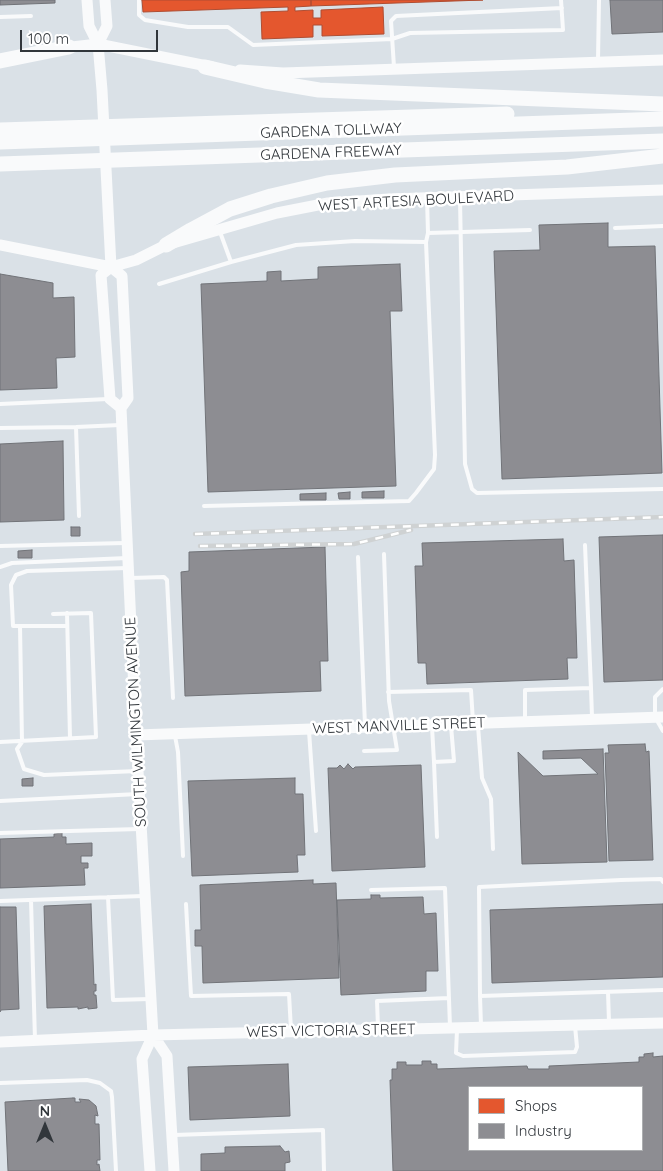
<!DOCTYPE html>
<html>
<head>
<meta charset="utf-8">
<style>
  body { margin:0 }
  #map { position:relative; width:663px; height:1171px; overflow:hidden; background:#dae1e7; font-family:Quicksand,sans-serif }
  canvas { display:block }
  .legend { position:absolute; left:468px; top:1086px; width:175px; height:65px; box-sizing:border-box; background:#fff; border:1px solid #adafb1; margin:0; padding:6px 9px; list-style:none; font-size:15px; color:#31363b }
  .legend li { display:flex; align-items:center; gap:10px; height:25px }
  .legend b { width:25px; border:1px solid #adafb1 }
  .north { position:absolute; left:20px; top:1101px; width:50px; height:50px; -webkit-text-stroke:4px #fff; paint-order:stroke; rotate:0deg; font-size:14px; font-weight:700; line-height:20px; text-align:center; color:#31363b }
  .north::after { content:''; display:block; margin:auto; width:18px; height:22px; background:#31363b; clip-path:polygon(50% 0,100% 100%,50% 72%,0 100%) }
  .scale { position:absolute; left:20px; top:30px; width:138px; height:22px; box-sizing:border-box; border:2px solid #31363b; border-top:0; padding-left:6px; font-size:15px; line-height:18px; white-space:nowrap; color:#31363b; -webkit-text-stroke:4px #fff; paint-order:stroke }
</style>
</head>
<body>
<div id="map">
<canvas width="663" height="1171"></canvas>
<ul class="legend">
<li><b style="height:14px;background:#e4572e"></b>Shops</li>
<li><b style="height:14px;background:#8d8d92"></b>Industry</li>
</ul>
<div class="north">N</div>
<div class="scale">100 m</div>
</div>
<script>
const c = document.querySelector('canvas').getContext('2d');
c.lineJoin = 'round';
function paint(path, color) { c.fillStyle = color; c.fill(path, 'evenodd'); }
const poly = rows => new Path2D(rows.map(r => 'M' + r).join(''));
function trace(path, color, width, dash) { c.strokeStyle = color; c.lineWidth = width; c.lineCap = dash ? 'butt' : 'round'; c.setLineDash(dash || []); c.stroke(path); }
function drawText(font, color, halo, rows, align = 'center') {
  c.font = font + ' Quicksand,sans-serif'; c.lineWidth = 5; c.setLineDash([]); c.textBaseline = 'middle'; c.strokeStyle = halo; c.fillStyle = color; for (const [text, x, y, turn = 0] of rows) {
    c.save(); c.translate(x, y); c.rotate((+turn || 0) * Math.PI / 180); c.textAlign = isNaN(turn) ? turn : align; if (halo) c.strokeText(text, 0, 0); c.fillText(text, 0, 0); c.restore();
  }
}
const shops = poly([
  [142,0,311,0,311,6,295,7,295,11,313,10,313,18,321,18,321,10,383,7,384,34,322,36,322,25,313,25,313,37,262,39,261,12,288,11,288,7,143,12,142,0],
  [311,0,483,0,311,6,311,0]
]);
const industry = poly([
  [0,0,55,0,55,3,0,5,0,0],
  [610,0,663,0,663,32,612,34,610,0],
  [608,223,608,247,655,246,662,473,502,479,494,251,540,250,539,225,608,223],
  [400,264,402,311,390,311,396,486,208,492,201,284,267,281,267,272,281,271,281,281,318,279,318,267,400,264],
  [0,274,53,283,53,298,74,297,75,357,56,358,57,388,0,390,0,274],
  [63,441,64,520,0,522,0,444,63,441],
  [384,491,384,498,362,498,362,492,384,491],
  [350,492,350,499,339,499,338,493,350,492],
  [326,493,326,500,300,500,300,494,326,493],
  [71,527,80,527,80,536,71,536,71,527],
  [663,535,663,680,604,682,599,537,663,535],
  [563,539,564,561,574,560,577,658,567,658,568,679,427,684,426,663,418,663,415,566,423,566,422,543,563,539],
  [325,547,328,661,320,661,321,691,185,696,181,572,189,571,189,552,325,547],
  [32,550,32,558,18,558,18,551,32,550],
  [645,744,646,752,649,751,653,860,609,861,605,753,609,753,608,745,645,744],
  [603,749,607,862,522,864,518,752,543,776,598,774,581,758,543,759,543,751,603,749],
  [348,764,353,769,355,767,421,765,425,867,332,871,328,768,337,768,340,765,344,769,348,764],
  [33,778,33,786,22,786,22,779,33,778],
  [295,778,295,794,303,794,305,855,297,855,298,872,192,876,188,781,295,778],
  [62,833,62,837,66,837,66,844,92,843,92,856,81,856,81,863,88,863,88,868,84,868,85,885,0,888,0,839,54,837,54,834,62,833],
  [313,880,313,884,336,883,339,978,203,983,202,946,195,946,195,930,201,930,200,885,313,880],
  [371,895,380,895,380,898,423,897,424,914,436,913,438,971,426,971,426,991,341,995,337,900,371,899,371,895],
  [91,904,94,985,96,984,96,991,94,991,94,995,96,995,97,1008,88,1009,88,1007,78,1009,78,1007,47,1008,44,906,91,904],
  [663,904,663,977,492,983,490,910,663,904],
  [0,907,16,907,19,1009,1,1010,0,1012,0,907],
  [653,1053,653,1057,663,1056,663,1171,393,1171,390,1080,392,1080,392,1069,397,1069,397,1062,406,1062,406,1065,422,1065,422,1061,431,1061,431,1064,437,1064,437,1069,527,1066,528,1069,549,1069,549,1066,639,1062,639,1057,644,1057,644,1054,653,1053],
  [469,1087,642,1087,642,1150,469,1150,469,1087],
  [288,1064,290,1116,190,1120,188,1067,288,1064],
  [73,1098,75,1098,75,1102,81,1102,79,1099,89,1100,96,1106,98,1116,95,1115,95,1124,99,1124,100,1160,97,1160,97,1165,99,1164,100,1171,8,1171,5,1102,73,1098],
  [280,1146,285,1152,289,1151,290,1162,285,1163,285,1171,201,1171,201,1154,225,1153,225,1147,280,1146]
]);
const lane = poly([
  [139,0,139,15,145,20,188,27,228,27,253,45,392,39,410,33,563,30,561,0],
  [0,17,31,16],
  [598,60,599,0],
  [394,67,391,21,396,16,562,8],
  [460,199,465,464,472,489,477,493,663,489],
  [615,228,663,226],
  [220,232,231,262,296,245,355,241,426,242,428,233,427,199],
  [428,233,530,230],
  [159,284,231,262],
  [0,404,108,399],
  [76,427,79,516],
  [0,428,76,427,120,425],
  [204,506,409,501,416,493,434,469,435,455,426,242],
  [585,545,591,688],
  [0,546,125,543],
  [358,557,365,725],
  [0,567,12,563,127,558],
  [131,578,164,577,167,580,173,698],
  [67,613,70,738],
  [20,626,22,742,17,749,24,769,44,775,137,771],
  [67,626,13,626,11,585,16,575,27,571,128,568],
  [663,689,655,697,655,717,663,731],
  [388,692,471,690,473,722],
  [525,720,525,690,591,688,592,717],
  [478,726,482,778,491,799,493,849],
  [432,727,434,762,454,761,451,726],
  [309,731,316,831],
  [175,736,178,752,183,856],
  [0,742,96,737,91,613,53,614],
  [364,751,397,750,389,701,384,554],
  [434,762,437,837],
  [0,801,138,794],
  [0,833,139,829],
  [371,890,445,888,450,1027],
  [108,897,113,1000,150,999],
  [31,900,35,1040],
  [0,901,143,896],
  [186,904,191,996,289,994,291,1030],
  [608,992,609,1022],
  [480,996,479,887,621,880,661,879,663,882],
  [481,1026,480,996,663,990],
  [378,1027,377,1001,449,998],
  [457,1030,456,1053,463,1056,575,1052,577,1047,575,1026],
  [0,1083,87,1080,100,1083,111,1091,112,1097,116,1171],
  [174,1135,323,1130,324,1171]
]);
const secondary = poly([
  [87,0,89,26,98,44,102,90,111,267,122,276,128,398,121,408,136,735,153,1035,142,1059,150,1171],
  [98,44,107,26,105,0],
  [63,48,98,44,212,67],
  [240,70,283,73,663,60],
  [0,245,111,267,136,260,166,245,277,213,328,203,389,199,663,190],
  [111,267,101,275,110,399,121,408],
  [136,735,663,717],
  [153,1035,167,1056,174,1171],
  [0,1042,153,1035,663,1023]
]);
const highway = poly([
  [0,61,69,47],
  [205,67,265,81,319,90,663,104],
  [0,130,507,114],
  [0,142,663,119],
  [0,164,663,141],
  [166,245,191,230,230,209,271,196,327,183,395,175,567,167,663,156]
]);
const rail = poly([
  [195,534,663,517],
  [200,546,354,544,411,530]
]);
const streetNames = [
  ["GARDENA TOLLWAY",331,131,-2],
  ["GARDENA FREEWAY",331,153,-2],
  ["WEST ARTESIA BOULEVARD",416,201,-3],
  ["SOUTH WILMINGTON AVENUE",136,722,-93],
  ["WEST MANVILLE STREET",399,726,-2],
  ["WEST VICTORIA STREET",331,1031,-1]
];
paint(shops, '#e4572e');
trace(shops, '#ae4d32', 1);
paint(industry, '#8d8d92');
trace(industry, '#717378', 1);
trace(lane, '#f9fafb', 4);
trace(secondary, '#f9fafb', 11);
trace(highway, '#f9fafb', 15);
trace(rail, '#cfd2d3', 4.5);
trace(rail, '#fff', 2.5, [8]);
drawText('15px', '#31363b', '#fff', streetNames);
</script>
</body>
</html>
